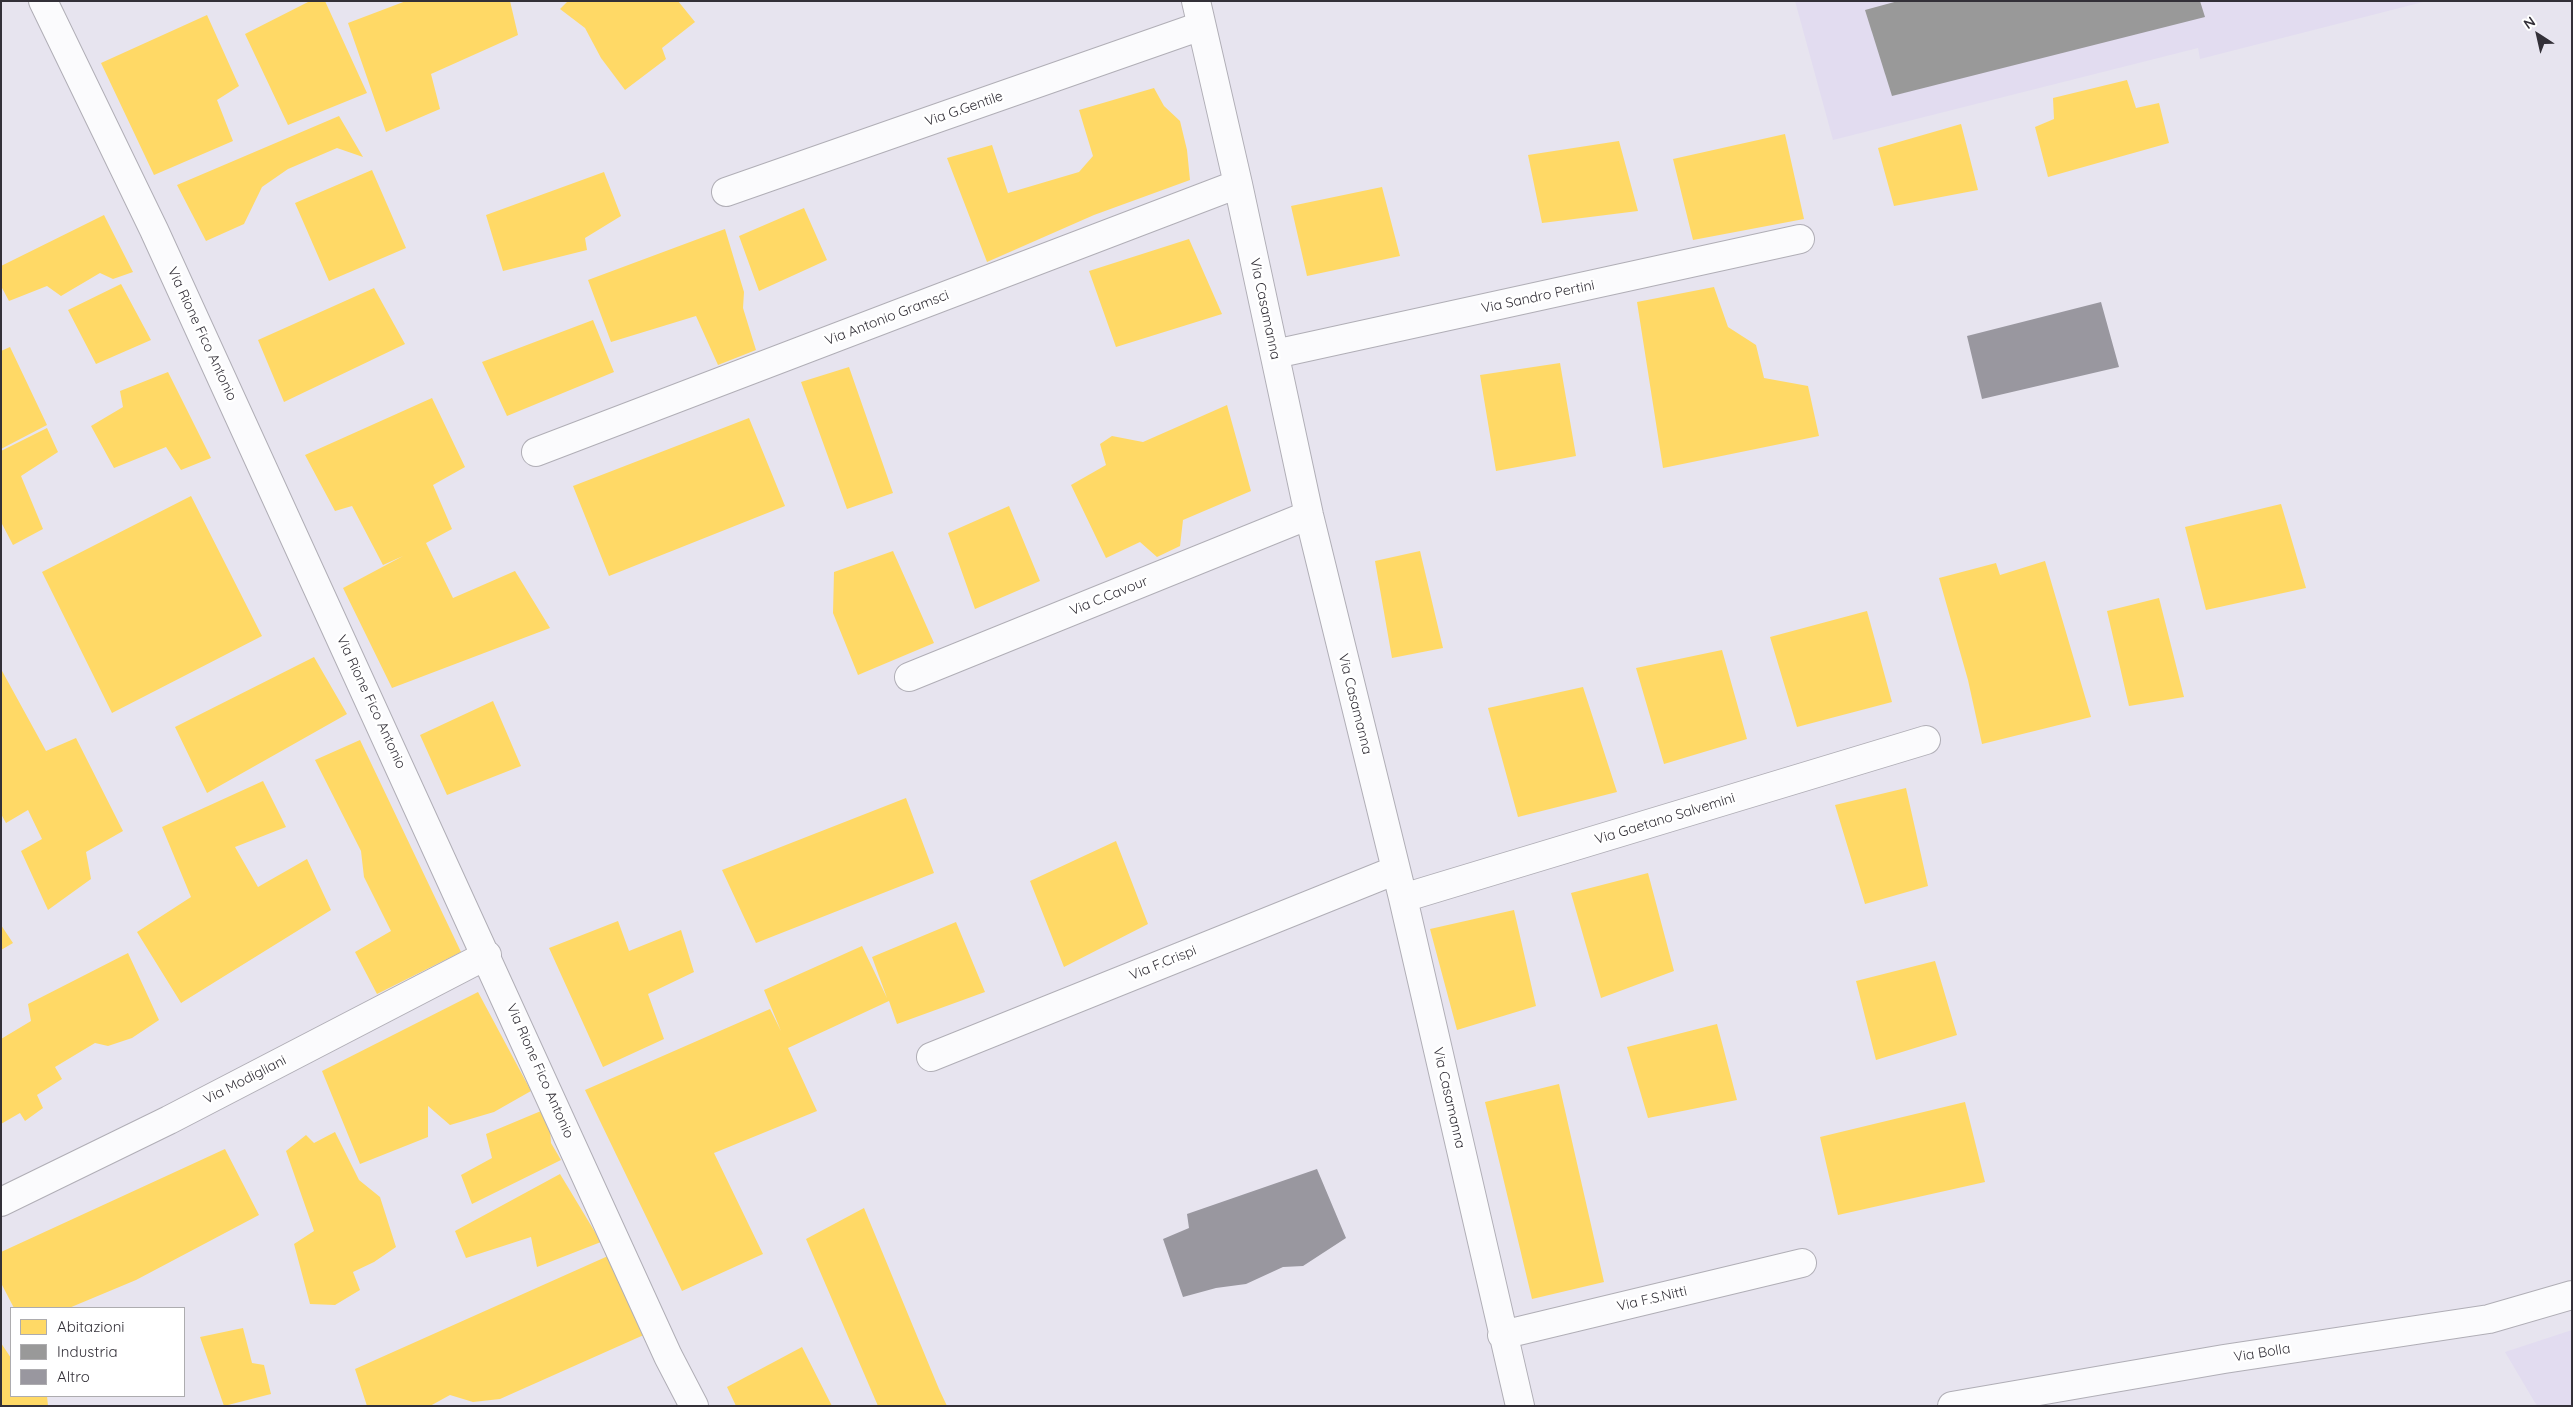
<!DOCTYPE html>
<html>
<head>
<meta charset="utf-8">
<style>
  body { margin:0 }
  #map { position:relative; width:2573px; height:1407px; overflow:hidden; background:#e7e4ef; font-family:Quicksand,sans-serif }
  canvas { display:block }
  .frame { position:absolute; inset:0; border:2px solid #333038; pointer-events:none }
  .legend { position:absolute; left:10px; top:1307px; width:175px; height:90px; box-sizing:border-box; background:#fff; border:1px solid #adacaf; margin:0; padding:6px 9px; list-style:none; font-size:15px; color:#333038 }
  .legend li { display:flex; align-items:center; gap:10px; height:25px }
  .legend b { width:25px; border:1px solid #adacaf }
  .north { position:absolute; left:2513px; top:10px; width:50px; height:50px; -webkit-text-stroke:4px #fff; paint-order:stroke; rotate:325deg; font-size:14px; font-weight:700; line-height:20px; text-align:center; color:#333038 }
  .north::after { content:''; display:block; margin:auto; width:18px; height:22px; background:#333038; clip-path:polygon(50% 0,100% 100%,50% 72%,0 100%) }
</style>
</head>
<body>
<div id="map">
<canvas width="2573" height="1407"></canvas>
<div class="frame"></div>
<ul class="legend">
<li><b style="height:14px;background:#ffd966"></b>Abitazioni</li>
<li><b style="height:14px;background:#999"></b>Industria</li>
<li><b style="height:14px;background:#99979f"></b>Altro</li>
</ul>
<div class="north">N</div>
</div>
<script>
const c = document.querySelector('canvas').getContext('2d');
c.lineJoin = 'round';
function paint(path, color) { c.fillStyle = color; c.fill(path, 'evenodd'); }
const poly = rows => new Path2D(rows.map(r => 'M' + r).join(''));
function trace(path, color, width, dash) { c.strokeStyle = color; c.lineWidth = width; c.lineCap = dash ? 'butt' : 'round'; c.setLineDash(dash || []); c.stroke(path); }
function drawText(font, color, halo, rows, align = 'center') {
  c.font = font + ' Quicksand,sans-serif'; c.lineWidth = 5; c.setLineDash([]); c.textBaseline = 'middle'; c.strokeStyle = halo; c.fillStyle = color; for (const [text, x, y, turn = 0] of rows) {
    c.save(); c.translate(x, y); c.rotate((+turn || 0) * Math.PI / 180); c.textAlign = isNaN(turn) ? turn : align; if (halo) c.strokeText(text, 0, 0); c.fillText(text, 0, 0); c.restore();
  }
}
const built = poly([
  [1795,1,2427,1,2200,59,2198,48,1833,140],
  [2572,1330,2572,1406,2537,1406,2505,1352]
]);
const homes = poly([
  [310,1,325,1,367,93,288,125,245,34],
  [406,1,510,1,518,35,431,74,440,109,386,132,348,23],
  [568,1,678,1,695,22,662,48,666,59,625,90,601,58,585,28,560,9],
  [207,15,239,86,217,100,233,141,154,175,101,63],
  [2127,80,2136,108,2159,103,2169,143,2048,177,2035,127,2054,119,2053,98],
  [1154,88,1164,106,1180,121,1187,150,1190,180,1094,215,987,262,947,158,992,145,1008,193,1079,172,1093,156,1079,110],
  [339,116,363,157,337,148,288,169,262,187,244,224,206,241,177,185],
  [1961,124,1978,190,1894,206,1878,148],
  [1785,134,1804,219,1693,240,1673,159],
  [1619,141,1638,211,1542,223,1528,155],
  [372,170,406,248,329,281,295,203],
  [604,172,621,216,585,238,587,250,503,271,486,215],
  [1382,187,1400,256,1307,276,1291,206],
  [804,208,827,260,759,291,739,236],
  [104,215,133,272,113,279,100,273,61,296,47,286,9,301,1,286,1,266],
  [725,229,744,292,743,308,756,350,718,365,696,316,611,342,588,280],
  [1189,239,1222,314,1116,347,1089,271],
  [121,284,151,340,96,364,68,310],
  [1714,287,1728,327,1756,345,1764,378,1808,386,1819,436,1663,468,1637,302],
  [374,288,405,344,284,402,258,340],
  [593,320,614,372,507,416,482,362],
  [10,347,47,425,1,449,1,351],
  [1560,363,1576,456,1496,471,1480,375],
  [849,367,893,493,847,509,801,382],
  [168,372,211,458,181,470,166,447,114,468,91,426,123,407,120,391],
  [432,398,465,467,433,485,452,529,426,543,453,598,515,571,550,628,392,688,343,588,403,556,383,565,352,506,335,511,305,455],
  [1227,405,1251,491,1183,520,1180,546,1157,557,1140,542,1106,558,1071,485,1106,465,1100,444,1112,436,1143,442],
  [749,418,785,506,609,576,573,486],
  [47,428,58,452,21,476,43,529,13,545,1,522,1,451],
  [191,496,262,636,112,713,42,572],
  [2281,504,2306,588,2206,610,2185,527],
  [1009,506,1040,581,975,609,948,533],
  [893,551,934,643,858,675,833,613,834,572],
  [1420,551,1443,648,1392,658,1375,561],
  [2045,561,2091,717,1982,744,1968,680,1939,578,1996,563,2000,575],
  [2159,598,2184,697,2129,706,2107,611],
  [1867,611,1892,702,1797,727,1770,637],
  [1722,650,1747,739,1664,764,1636,668],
  [314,657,347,714,207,793,175,727],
  [1,669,46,751,76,738,123,831,86,852,91,879,48,910,21,851,42,839,28,810,6,823,1,814],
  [1583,687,1617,792,1518,817,1488,708],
  [493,701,521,766,447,795,420,735],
  [360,740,461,952,377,994,355,952,391,931,364,877,361,851,315,760],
  [263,781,286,827,235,847,258,887,307,859,331,910,181,1003,137,932,191,897,162,827],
  [1906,788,1928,886,1865,904,1835,805],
  [906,798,934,873,756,943,722,870],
  [1116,841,1148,924,1064,967,1030,881],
  [1648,873,1674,971,1601,998,1571,893],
  [1514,910,1536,1006,1457,1030,1430,929],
  [618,921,629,951,681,930,694,972,648,994,664,1039,603,1067,549,948],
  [956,922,985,992,897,1024,889,1001,788,1048,817,1111,714,1153,763,1254,682,1291,585,1090,770,1009,781,1031,764,990,862,946,887,998,872,957],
  [1,925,13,943,1,950],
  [128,953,159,1020,132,1038,108,1046,95,1043,55,1067,62,1079,37,1095,43,1108,25,1121,20,1113,1,1124,1,1039,31,1021,28,1004],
  [1935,961,1957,1035,1876,1060,1856,981],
  [478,992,531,1091,494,1112,450,1125,428,1106,428,1137,360,1164,322,1071],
  [1717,1024,1737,1100,1648,1118,1627,1047],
  [1559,1084,1604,1282,1532,1299,1485,1102],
  [1965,1102,1985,1182,1838,1215,1820,1137],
  [541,1111,550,1129,551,1143,561,1160,472,1204,461,1175,492,1158,486,1134],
  [335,1132,359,1180,380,1197,396,1247,374,1262,353,1272,360,1290,335,1305,310,1304,294,1244,314,1231,286,1151,306,1135,314,1143],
  [225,1149,259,1215,136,1280,69,1308,14,1308,1,1283,1,1252],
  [560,1174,601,1242,537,1267,531,1237,466,1258,455,1231],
  [864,1208,939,1389,947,1406,878,1406,806,1239],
  [608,1256,646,1334,500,1399,473,1402,450,1395,430,1406,367,1406,355,1369],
  [243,1328,252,1363,264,1365,271,1394,224,1406,200,1337],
  [1,1343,11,1358,11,1396,47,1396,48,1406,1,1406],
  [802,1347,832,1406,736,1406,727,1387]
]);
const industry = poly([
  [1898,1,2200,1,2205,17,1892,96,1865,10]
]);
const building = poly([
  [2101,302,2119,367,1982,399,1967,336],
  [1317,1169,1346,1238,1303,1266,1283,1267,1246,1284,1216,1288,1183,1297,1163,1239,1189,1228,1187,1214]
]);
const street = poly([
  [43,1,154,230,668,1356,694,1406],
  [1196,1,1238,184,1309,515,1403,898,1520,1406],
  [726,192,1201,26],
  [1275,354,1800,239],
  [536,452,1238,184],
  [909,677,1309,515],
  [1403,898,1926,740],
  [931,1057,1396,870],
  [1,1202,169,1120,487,955],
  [1502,1335,1802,1263],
  [1952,1406,2224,1359,2489,1319,2572,1295]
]);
const streetNames = [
  ["Via G.Gentile",964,109,-19],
  ["Via Sandro Pertini",1538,297,-12],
  ["Via Casamanna",1265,309,78],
  ["Via Antonio Gramsci",887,318,-21],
  ["Via Rione Fico Antonio",202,334,65],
  ["Via C.Cavour",1109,596,-22],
  ["Via Rione Fico Antonio",371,702,65],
  ["Via Casamanna",1355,704,76],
  ["Via Gaetano Salvemini",1665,819,-17],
  ["Via F.Crispi",1163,963,-22],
  ["Via Rione Fico Antonio",540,1071,66],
  ["Via Modigliani",245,1080,-27],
  ["Via Casamanna",1449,1098,77],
  ["Via F.S.Nitti",1652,1299,-13],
  ["Via Bolla",2262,1353,-9]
];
paint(built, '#e2dcf0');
paint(homes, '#ffd966');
paint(industry, '#999');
paint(building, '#99979f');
trace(street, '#b0aeb6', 30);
trace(street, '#fbfbfd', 28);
drawText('14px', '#333038', '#fff', streetNames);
</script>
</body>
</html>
